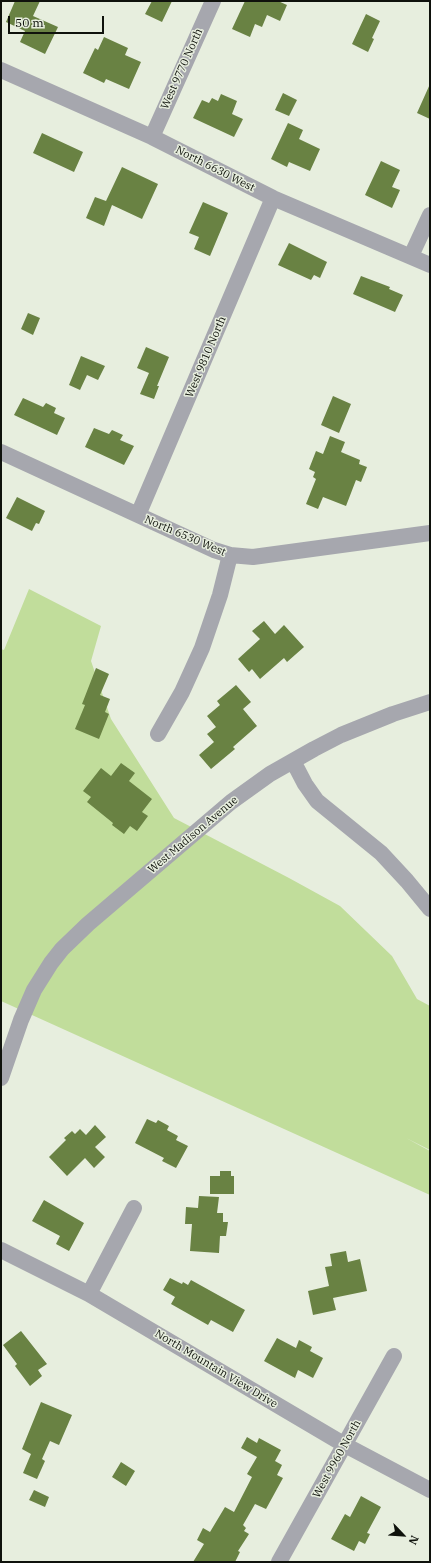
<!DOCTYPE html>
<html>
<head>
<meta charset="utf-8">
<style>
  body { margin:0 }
  #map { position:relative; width:431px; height:1563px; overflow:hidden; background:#e7eede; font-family:"IBM Plex Serif",serif }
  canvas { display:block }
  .frame { position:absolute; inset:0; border:2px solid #0f120c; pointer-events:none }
  .north { position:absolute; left:383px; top:1515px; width:40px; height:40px; -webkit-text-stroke:3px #e7eede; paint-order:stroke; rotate:115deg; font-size:11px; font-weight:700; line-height:16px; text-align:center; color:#0f120c }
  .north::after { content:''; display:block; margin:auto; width:14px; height:18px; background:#0f120c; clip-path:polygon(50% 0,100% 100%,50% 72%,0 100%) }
  .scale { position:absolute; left:8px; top:16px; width:96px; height:18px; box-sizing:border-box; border:2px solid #0f120c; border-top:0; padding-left:5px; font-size:12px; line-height:14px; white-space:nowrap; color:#0f120c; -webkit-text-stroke:3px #e7eede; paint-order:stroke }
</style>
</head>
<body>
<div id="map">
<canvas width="431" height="1563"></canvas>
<div class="frame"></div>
<div class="north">N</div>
<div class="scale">50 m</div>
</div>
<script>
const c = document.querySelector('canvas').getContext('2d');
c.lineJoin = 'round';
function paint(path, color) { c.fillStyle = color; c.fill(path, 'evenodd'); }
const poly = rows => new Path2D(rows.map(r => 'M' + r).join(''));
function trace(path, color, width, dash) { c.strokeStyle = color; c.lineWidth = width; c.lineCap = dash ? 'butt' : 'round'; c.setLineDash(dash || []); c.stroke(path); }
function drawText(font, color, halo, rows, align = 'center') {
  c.font = font + ' "IBM Plex Serif",serif'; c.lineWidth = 3; c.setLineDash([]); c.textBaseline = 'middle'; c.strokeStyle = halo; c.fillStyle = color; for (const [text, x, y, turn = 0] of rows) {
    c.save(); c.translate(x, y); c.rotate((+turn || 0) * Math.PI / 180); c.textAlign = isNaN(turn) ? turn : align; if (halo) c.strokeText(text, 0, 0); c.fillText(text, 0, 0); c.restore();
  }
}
const green = poly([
  [29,589,101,626,91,661,111,719,174,818,289,878,340,906,392,956,417,999,430,1006,430,1150,406,1138,430,1151,430,1195,1,1001,1,649,4,650]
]);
const building = poly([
  [15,1,40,1,33,16,58,27,45,54,20,42,25,31,6,22],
  [152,1,172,1,162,22,145,14],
  [245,1,278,1,287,5,280,21,267,15,262,27,255,24,250,37,232,29],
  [366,14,380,21,372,38,374,39,368,52,352,44],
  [104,37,128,48,125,55,141,62,129,89,106,79,104,83,83,73,95,48,98,50],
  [430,84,430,119,417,113],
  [283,93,297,100,289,116,275,110],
  [221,94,237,101,232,114,243,119,234,137,193,118,202,100,209,103,212,98,218,101],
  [288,123,303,130,299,139,320,149,310,171,289,162,287,167,271,159],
  [42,133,83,152,74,172,33,153],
  [381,161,400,170,392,187,400,190,392,208,365,195],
  [122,167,158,184,142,219,112,205,104,226,86,218,95,197,106,201],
  [203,202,228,213,210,256,194,249,199,237,189,233],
  [289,243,327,262,320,278,314,275,311,280,278,265],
  [361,276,390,287,389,289,403,295,395,312,353,294],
  [28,313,40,318,33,335,21,329],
  [146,347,169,357,157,386,159,386,154,399,140,394,149,373,137,368],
  [81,356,105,366,98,380,87,375,80,390,69,385],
  [333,396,351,404,339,433,321,425],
  [23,398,43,407,46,403,56,408,54,413,65,418,57,435,14,415],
  [94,428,109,434,112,430,123,435,120,440,134,446,124,465,85,447],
  [330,436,345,442,341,452,360,460,359,464,367,467,361,482,356,480,346,506,323,497,318,509,306,504,316,479,313,477,315,472,309,469,316,451,323,454],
  [17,497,45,511,39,524,36,523,32,531,6,518],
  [264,621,275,634,284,625,304,647,287,662,284,658,260,679,252,669,249,672,238,659,260,639,252,631],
  [96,668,109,674,100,695,110,699,105,712,109,714,99,739,75,729,85,705,82,704],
  [236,685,251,702,243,709,257,726,233,747,235,749,211,769,199,755,214,742,207,734,216,727,207,716,220,705,217,701],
  [121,763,135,773,129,781,152,799,142,812,148,816,137,831,130,826,124,834,112,825,113,823,87,802,91,797,83,791,101,768,111,776],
  [147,1119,156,1123,158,1120,169,1126,167,1130,178,1136,176,1140,188,1146,176,1168,162,1161,164,1158,135,1143],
  [95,1125,106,1137,95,1147,105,1157,94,1168,85,1158,67,1176,49,1157,66,1140,64,1138,72,1131,75,1134,80,1129,86,1135],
  [220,1171,231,1171,231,1176,234,1176,234,1194,210,1194,210,1176,220,1176],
  [199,1196,219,1197,217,1213,223,1213,223,1222,228,1222,226,1236,220,1236,219,1253,190,1251,192,1224,185,1224,186,1207,198,1208],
  [44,1200,84,1223,69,1251,56,1244,60,1236,32,1221],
  [346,1251,348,1262,360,1259,367,1291,333,1298,336,1310,313,1315,308,1291,329,1286,325,1267,332,1266,330,1254],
  [170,1278,182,1284,183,1282,188,1285,191,1280,245,1310,233,1332,211,1320,208,1325,171,1304,175,1297,163,1290],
  [21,1331,47,1364,38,1370,42,1376,30,1386,15,1366,17,1364,3,1345],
  [277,1338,296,1348,299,1340,312,1347,310,1351,323,1358,313,1378,298,1370,295,1378,264,1361],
  [41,1402,72,1415,59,1445,50,1441,42,1459,45,1461,37,1479,23,1473,31,1454,22,1449],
  [247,1437,257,1443,259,1438,281,1450,275,1461,282,1465,277,1475,283,1478,266,1509,255,1504,243,1525,246,1528,244,1531,249,1534,238,1551,240,1552,235,1562,193,1562,204,1544,197,1540,203,1528,210,1532,225,1507,234,1512,252,1477,247,1474,257,1457,241,1448],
  [121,1462,135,1471,126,1486,112,1477],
  [34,1490,49,1497,45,1507,29,1500],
  [361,1496,381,1507,367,1533,370,1534,365,1544,359,1541,354,1551,331,1539,345,1514,350,1517]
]);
const minor = poly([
  [1,70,152,137,273,198,430,265],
  [152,137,213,1],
  [411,256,430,215],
  [1,452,214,550,230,555,253,557,430,533],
  [138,515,273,198],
  [158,734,182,692,202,648,220,595,230,555],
  [293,761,305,784,317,801,381,853,407,881,430,909],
  [1,1078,21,1020,34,990,51,963,62,949,88,924,231,802,270,774,314,749,341,735,393,714,430,702],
  [1,1250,89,1294,345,1445,430,1490],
  [89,1294,134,1208],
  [279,1562,394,1356]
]);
const streetNames = [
  ["West 9770 North",182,69,-66],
  ["North 6630 West",215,169,27],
  ["West 9810 North",206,357,-67],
  ["North 6530 West",185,536,23],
  ["West Madison Avenue",193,835,-40],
  ["North Mountain View Drive",216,1369,31],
  ["West 9960 North",337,1459,-61]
];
paint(green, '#c1dd9b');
paint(building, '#698243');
trace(minor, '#a6a7ae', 16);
drawText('11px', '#0f120c', '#e7eede', streetNames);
</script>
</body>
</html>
